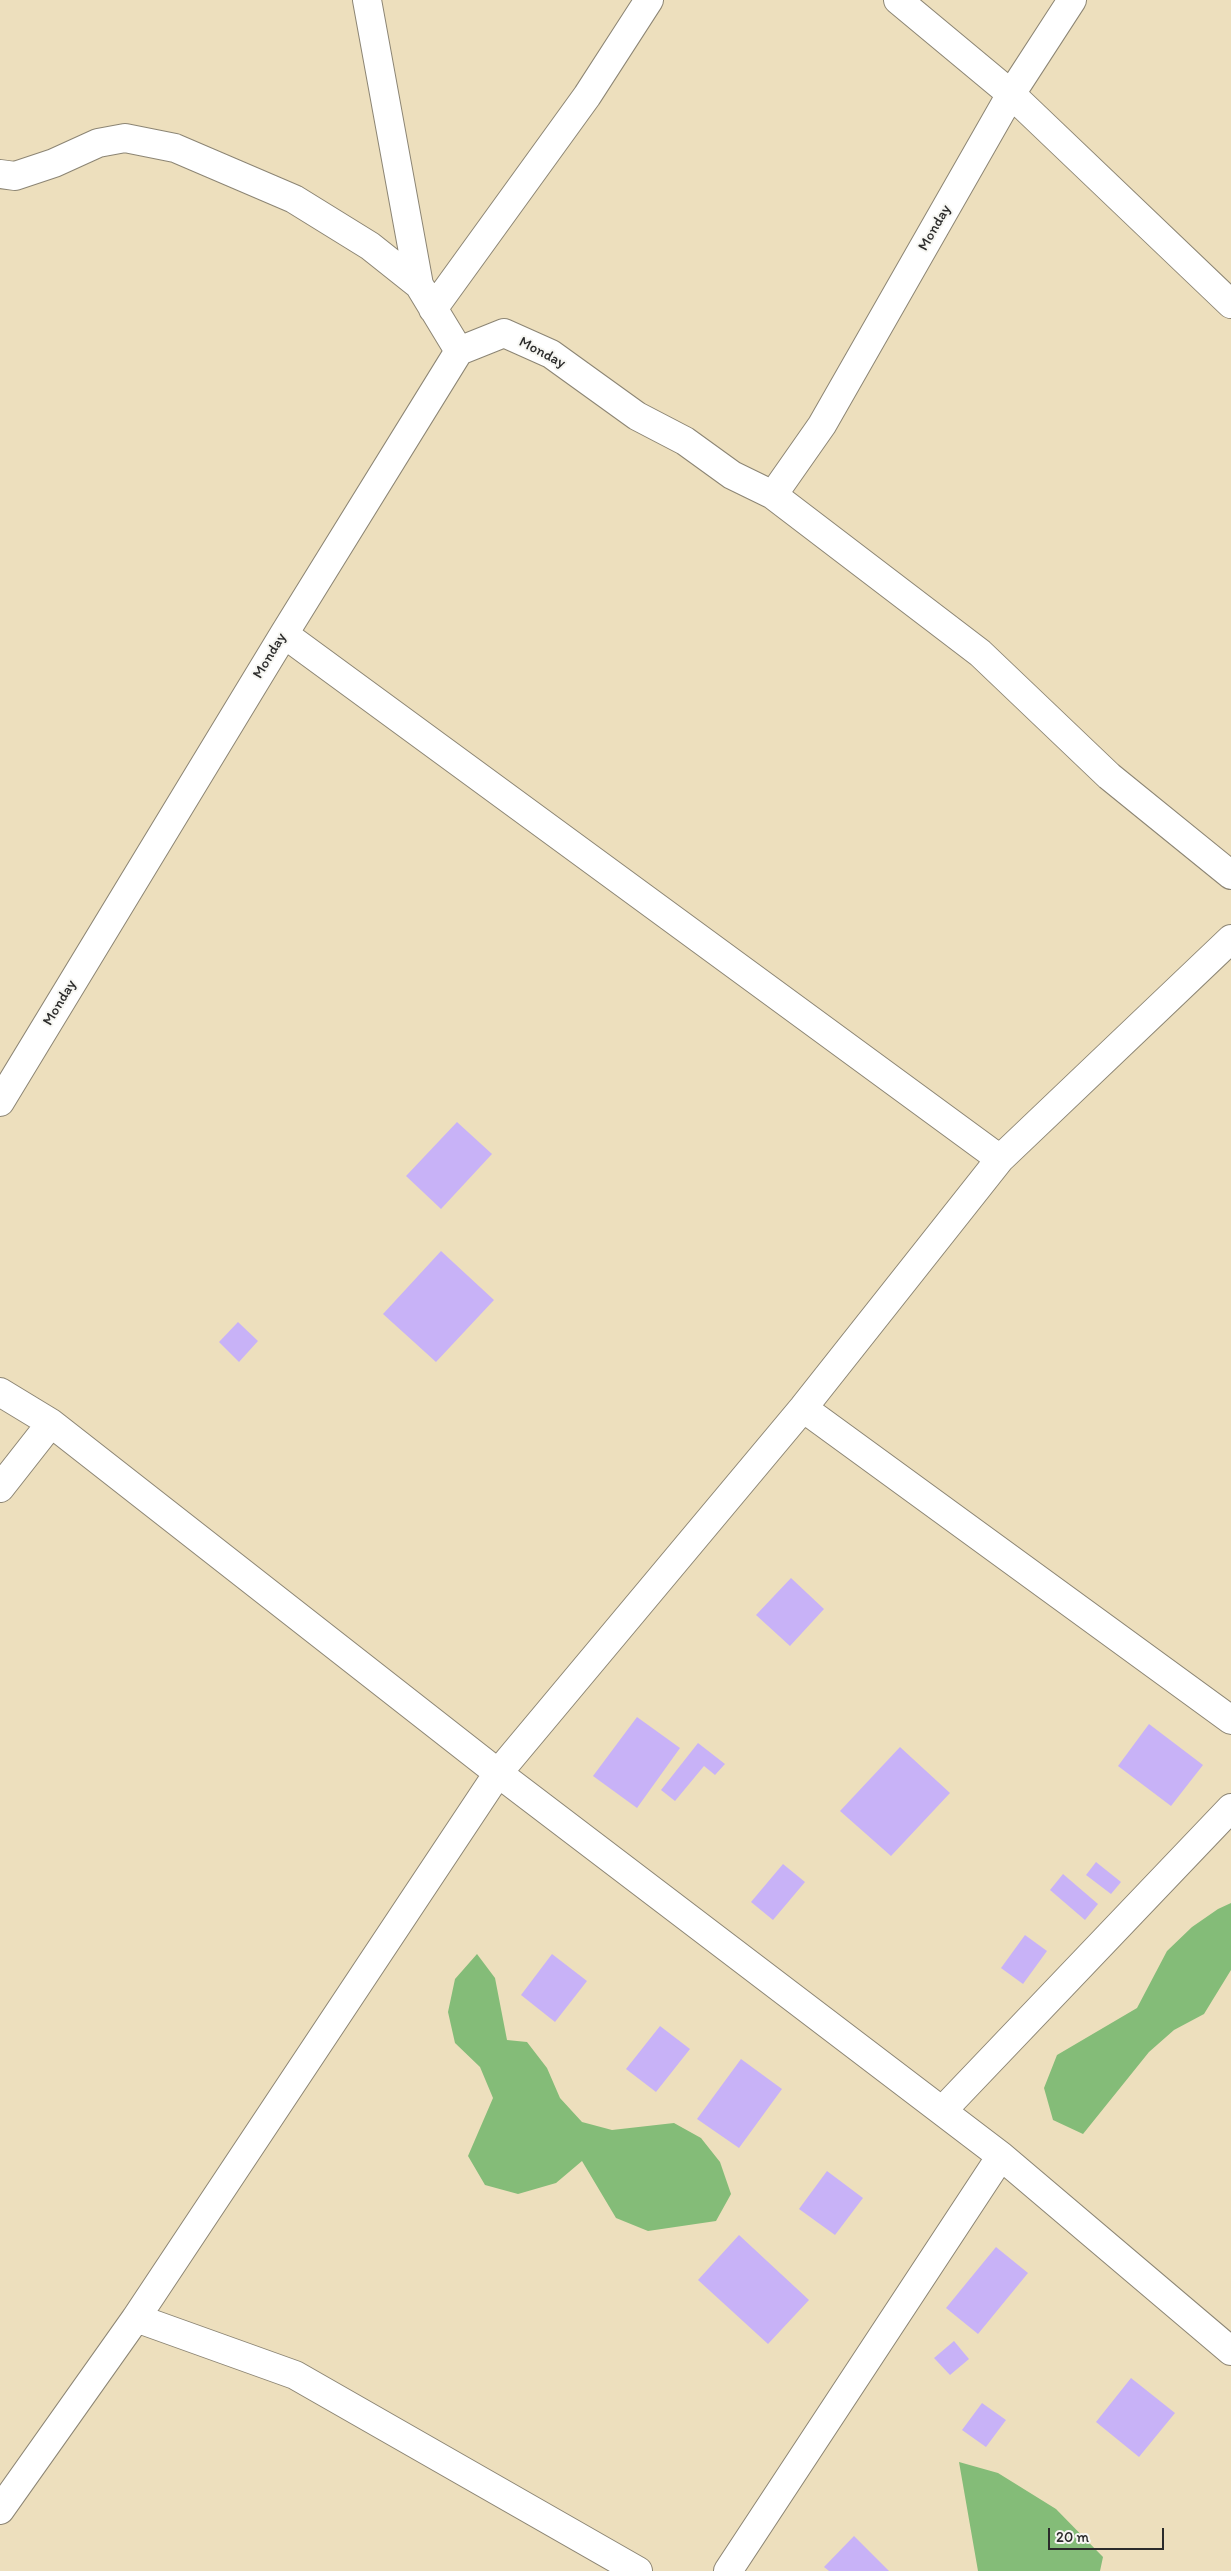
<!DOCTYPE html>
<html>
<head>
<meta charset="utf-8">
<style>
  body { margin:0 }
  #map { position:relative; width:1231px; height:2571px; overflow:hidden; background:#eddfbd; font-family:Itim,sans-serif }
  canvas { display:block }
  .scale { position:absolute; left:1048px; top:2528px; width:116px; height:22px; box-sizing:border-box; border:2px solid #2b2b2b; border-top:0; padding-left:6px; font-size:15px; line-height:18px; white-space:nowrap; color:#2b2b2b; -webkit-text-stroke:4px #f6f6f2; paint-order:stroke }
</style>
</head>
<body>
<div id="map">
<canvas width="1231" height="2571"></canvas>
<div class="scale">20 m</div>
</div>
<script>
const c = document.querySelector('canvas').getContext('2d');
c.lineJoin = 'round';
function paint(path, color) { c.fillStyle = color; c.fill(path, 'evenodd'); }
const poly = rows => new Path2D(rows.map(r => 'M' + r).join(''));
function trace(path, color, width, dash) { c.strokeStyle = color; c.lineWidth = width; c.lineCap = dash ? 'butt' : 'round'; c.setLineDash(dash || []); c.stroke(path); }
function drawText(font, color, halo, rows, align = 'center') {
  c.font = font + ' Itim,sans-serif'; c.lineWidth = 4; c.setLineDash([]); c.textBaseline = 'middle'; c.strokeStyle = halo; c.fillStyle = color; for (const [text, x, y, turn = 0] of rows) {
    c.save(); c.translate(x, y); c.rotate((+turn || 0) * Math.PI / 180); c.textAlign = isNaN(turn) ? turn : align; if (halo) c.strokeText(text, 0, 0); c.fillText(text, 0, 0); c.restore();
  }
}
const forest = poly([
  [1231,1903,1231,1970,1204,2014,1174,2030,1149,2052,1083,2134,1053,2120,1044,2088,1057,2055,1137,2008,1167,1951,1192,1927,1218,1909],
  [477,1954,495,1978,507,2040,527,2042,547,2068,560,2098,582,2122,612,2130,674,2123,701,2138,720,2162,731,2194,716,2221,648,2231,616,2218,582,2161,556,2183,518,2194,485,2185,468,2156,493,2098,480,2067,455,2043,448,2012,455,1979],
  [959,2462,998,2473,1056,2509,1103,2557,1100,2571,978,2571]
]);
const building = poly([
  [457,1122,492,1154,441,1209,406,1176],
  [441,1251,494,1300,436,1362,383,1314],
  [238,1322,258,1341,239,1362,219,1342],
  [791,1578,824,1609,790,1646,756,1615],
  [637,1717,680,1748,637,1808,593,1776],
  [1149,1724,1203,1765,1171,1806,1118,1766],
  [698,1743,725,1764,715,1775,704,1766,675,1801,661,1790],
  [900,1747,950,1793,891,1856,840,1811],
  [1096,1862,1121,1882,1111,1894,1086,1875],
  [783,1864,805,1882,773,1920,751,1902],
  [1063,1874,1098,1904,1085,1920,1050,1890],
  [1025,1935,1047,1951,1023,1984,1001,1968],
  [552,1954,587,1981,555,2022,521,1995],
  [660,2026,690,2049,656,2092,626,2069],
  [741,2059,782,2089,739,2148,697,2119],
  [827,2171,863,2198,835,2235,799,2209],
  [739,2235,809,2300,768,2344,698,2280],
  [996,2247,1028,2273,978,2334,946,2308],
  [954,2341,969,2359,950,2375,934,2358],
  [1131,2378,1175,2413,1139,2457,1096,2422],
  [982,2403,1006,2420,986,2447,962,2430],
  [854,2536,889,2571,829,2571,824,2567]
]);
const minor = poly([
  [367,0,419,285],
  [898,0,1011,94,1231,304],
  [0,174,15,176,54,163,98,143,125,138,175,148,294,199,370,246,419,285,459,351],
  [433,309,587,96,649,0],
  [773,495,822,425,1011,94,1072,0],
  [284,634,1000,1159],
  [0,1102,284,634,459,351,504,333,551,354,637,416,685,441,732,475,773,495,980,653,1109,776,1231,875],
  [0,1392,51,1423,498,1773,1001,2156,1231,2351],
  [803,1408,1231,1720],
  [0,1488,51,1423],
  [942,2111,1231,1808],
  [136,2318,295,2375,638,2571],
  [0,2510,136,2318,498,1773,803,1408,1000,1159,1231,939],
  [728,2571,1001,2156]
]);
const streetNames = [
  ["Monday",935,228,-60],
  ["Monday",542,353,28],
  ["Monday",270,656,-59],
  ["Monday",60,1003,-59]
];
paint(forest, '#84bc78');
paint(building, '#c8b2f7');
trace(minor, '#8c8574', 30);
trace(minor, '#fff', 28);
drawText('15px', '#2b2b2b', '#f6f6f2', streetNames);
</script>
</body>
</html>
